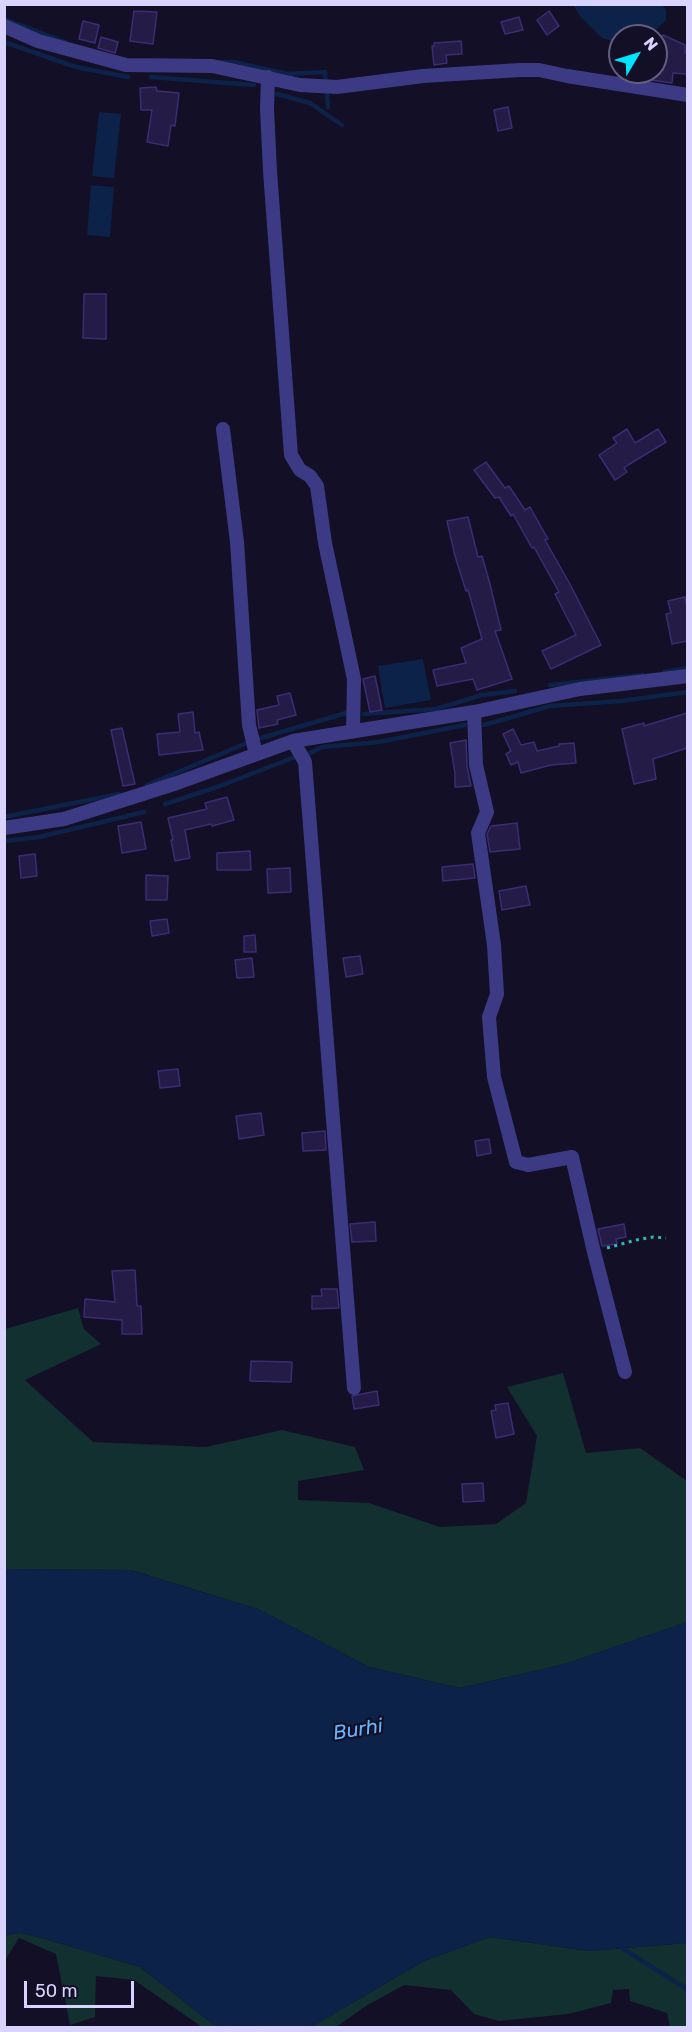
<!DOCTYPE html>
<html>
<head>
<meta charset="utf-8">
<style>
  body { margin:0 }
  #map { position:relative; width:692px; height:2032px; overflow:hidden; background:#130f26; font-family:Rubik,sans-serif }
  canvas { display:block }
  .frame { position:absolute; inset:0; border:6px solid #d9d4ff; pointer-events:none }
  .north { position:absolute; left:608px; top:24px; width:60px; height:60px; box-sizing:border-box; background:#130f26; border:2px solid #625e7d; border-radius:50%; rotate:52deg; font-size:16px; font-weight:700; line-height:24px; text-align:center; color:#d9d4ff }
  .north::after { content:''; display:block; margin:auto; width:21px; height:27px; background:#00e5ff; clip-path:polygon(50% 0,100% 100%,50% 72%,0 100%) }
  .scale { position:absolute; left:24px; top:1981px; width:110px; height:27px; box-sizing:border-box; border:3px solid #d9d4ff; border-top:0; padding-left:8px; font-size:18px; line-height:21px; white-space:nowrap; color:#d9d4ff; -webkit-text-stroke:4px #130f26; paint-order:stroke }
</style>
</head>
<body>
<div id="map">
<canvas width="692" height="2032"></canvas>
<div class="frame"></div>
<div class="north">N</div>
<div class="scale">50 m</div>
</div>
<script>
const c = document.querySelector('canvas').getContext('2d');
c.lineJoin = 'round';
function paint(path, color) { c.fillStyle = color; c.fill(path, 'evenodd'); }
const poly = rows => new Path2D(rows.map(r => 'M' + r).join(''));
function trace(path, color, width, dash) { c.strokeStyle = color; c.lineWidth = width; c.lineCap = dash ? 'butt' : 'round'; c.setLineDash(dash || []); c.stroke(path); }
function drawText(font, color, halo, rows, align = 'center') {
  c.font = font + ' Rubik,sans-serif'; c.lineWidth = 4.5; c.setLineDash([]); c.textBaseline = 'middle'; c.strokeStyle = halo; c.fillStyle = color; for (const [text, x, y, turn = 0] of rows) {
    c.save(); c.translate(x, y); c.rotate((+turn || 0) * Math.PI / 180); c.textAlign = isNaN(turn) ? turn : align; if (halo) c.strokeText(text, 0, 0); c.fillText(text, 0, 0); c.restore();
  }
}
const green = poly([
  [78,1308,84,1329,101,1344,25,1380,93,1442,206,1447,282,1430,355,1447,364,1470,298,1481,298,1500,369,1503,440,1527,496,1524,526,1503,537,1436,507,1387,563,1373,586,1453,640,1448,687,1481,687,1622,565,1664,460,1688,369,1667,258,1609,131,1570,5,1569,5,1329],
  [20,1933,42,1938,140,1967,214,2025,311,2027,424,1961,490,1937,589,1951,687,1943,687,2027,670,2027,667,2013,630,2001,629,1989,613,1990,611,2003,568,2014,499,2021,474,2014,451,1990,404,1985,366,2006,336,2027,202,2027,134,1980,96,1976,95,2017,70,2025,56,1954,19,1938,5,1960,5,1935]
]);
const water = poly([
  [573,5,662,5,666,10,666,20,658,28,643,36,620,36,620,42,615,42,602,38,580,16],
  [99,112,121,114,114,178,92,176],
  [91,185,114,187,110,237,87,235],
  [423,659,431,700,385,708,378,666],
  [5,1569,130,1570,258,1609,369,1667,460,1688,565,1664,687,1622,687,1943,589,1951,490,1937,424,1961,311,2027,214,2025,140,1967,42,1938,20,1933,5,1935]
]);
const stream = poly([
  [4,19,65,42],
  [4,42,76,67,128,77],
  [220,62,234,62,287,74,325,72,328,107],
  [151,77,254,85],
  [277,94,310,103,342,125],
  [664,672,688,668],
  [550,685,643,675],
  [364,714,436,709,482,695,515,691],
  [484,725,550,706,621,701,688,692],
  [261,738,346,713],
  [308,754,322,747,379,742,465,725],
  [147,785,247,743],
  [165,804,220,786,295,757],
  [4,817,119,794],
  [4,841,39,837,144,812],
  [622,1948,688,1990]
]);
const building = poly([
  [134,11,157,12,153,44,130,41,134,11],
  [549,11,559,26,547,35,537,20,549,11],
  [519,17,523,30,505,34,501,22,519,17],
  [83,21,99,25,95,43,79,39,83,21],
  [663,35,685,45,685,53,687,53,687,74,673,73,672,83,629,77,629,72,656,72,656,52,663,35],
  [101,37,118,42,115,53,98,48,101,37],
  [461,41,462,54,446,55,447,63,434,65,432,46,434,46,434,43,461,41],
  [156,87,157,91,179,93,175,126,171,125,168,146,147,142,152,110,141,110,140,88,156,87],
  [508,107,512,128,498,131,494,110,508,107],
  [84,294,106,294,106,339,83,338,84,294],
  [627,429,635,443,658,429,666,442,628,465,624,468,627,472,615,480,599,455,617,443,613,438,627,429],
  [486,462,505,488,509,486,525,510,530,507,548,539,545,540,571,586,601,645,551,669,542,651,576,635,555,594,559,592,534,547,532,548,513,514,511,516,499,497,495,498,474,470,486,462],
  [468,517,478,557,482,556,490,584,501,630,495,631,512,679,477,690,473,679,437,686,433,670,466,663,461,648,482,639,468,590,466,591,455,556,447,521,468,517],
  [685,597,687,609,687,641,672,644,666,614,671,613,668,601,685,597],
  [375,676,382,710,370,712,363,679,375,676],
  [290,693,296,715,277,720,278,724,259,728,257,710,279,705,277,696,290,693],
  [193,712,195,733,199,732,203,750,159,755,157,734,180,732,178,714,193,712],
  [687,713,687,748,653,759,656,779,634,784,622,729,644,723,644,726,687,713],
  [122,728,135,784,123,786,111,730,122,728],
  [513,729,521,745,534,742,537,751,559,746,559,744,574,743,576,763,551,765,521,773,518,762,511,765,506,754,511,751,503,734,513,729],
  [466,740,467,766,471,786,455,787,455,773,450,743,466,740],
  [227,797,234,820,212,826,211,824,185,830,190,858,175,861,171,840,173,840,168,818,207,809,205,803,227,797],
  [141,822,146,849,122,853,118,826,141,822],
  [517,823,520,849,490,852,487,834,491,826,517,823],
  [250,851,251,870,217,870,217,853,250,851],
  [35,854,37,876,21,878,19,856,35,854],
  [473,864,475,878,443,881,442,867,473,864],
  [290,868,291,892,268,893,267,869,290,868],
  [146,875,168,876,167,900,146,900,146,875],
  [526,886,530,905,502,910,499,891,526,886],
  [167,919,169,933,152,936,150,921,167,919],
  [255,935,256,952,244,952,244,936,255,935],
  [360,956,363,974,346,977,343,958,360,956],
  [252,958,254,977,237,978,235,960,252,958],
  [178,1069,180,1086,160,1088,158,1071,178,1069],
  [261,1113,264,1135,239,1139,236,1116,261,1113],
  [325,1131,326,1150,303,1151,302,1133,325,1131],
  [489,1139,491,1153,477,1156,475,1141,489,1139],
  [375,1222,376,1241,352,1242,350,1224,375,1222],
  [624,1224,626,1237,616,1239,617,1244,602,1246,598,1229,624,1224],
  [135,1270,137,1306,141,1306,142,1334,122,1334,122,1320,84,1317,85,1299,115,1302,112,1271,135,1270],
  [321,1289,337,1289,339,1308,312,1309,312,1296,322,1296,321,1289],
  [251,1361,292,1362,291,1382,250,1381,251,1361],
  [377,1391,379,1405,354,1409,352,1396,377,1391],
  [508,1403,514,1434,496,1438,491,1411,496,1410,495,1405,508,1403],
  [483,1483,484,1501,463,1502,462,1484,483,1483]
]);
const path = poly([
  [607,1248,636,1240,653,1237,666,1238]
]);
const street = poly([
  [4,26,38,41,126,65,212,66,300,85,337,87,423,76,520,70,539,70,567,76,688,95],
  [268,77,267,109,270,171,291,455,300,470,310,476,317,486,325,543,354,679,353,731],
  [223,429,237,542,249,725,256,754],
  [474,712,476,765,487,812,478,833,494,945,497,994,489,1017,494,1077,516,1162,528,1165,572,1157,594,1252,625,1372],
  [293,741,305,762,354,1388],
  [4,828,64,819,177,783,293,741,474,712,580,689,688,676]
]);
const waterNames = [
  ["Burhi",358,1730,-9]
];
paint(green, '#12302f');
paint(water, '#0c2248');
trace(stream, '#0c2248', 4.5);
paint(building, '#241b47');
trace(building, '#3b2d73', 1.5);
trace(path, '#2fb8b0', 3, [3, 4.5]);
trace(street, '#3d3a85', 14);
drawText('italic 20px', '#62b6ff', '#130f26', waterNames);
</script>
</body>
</html>
